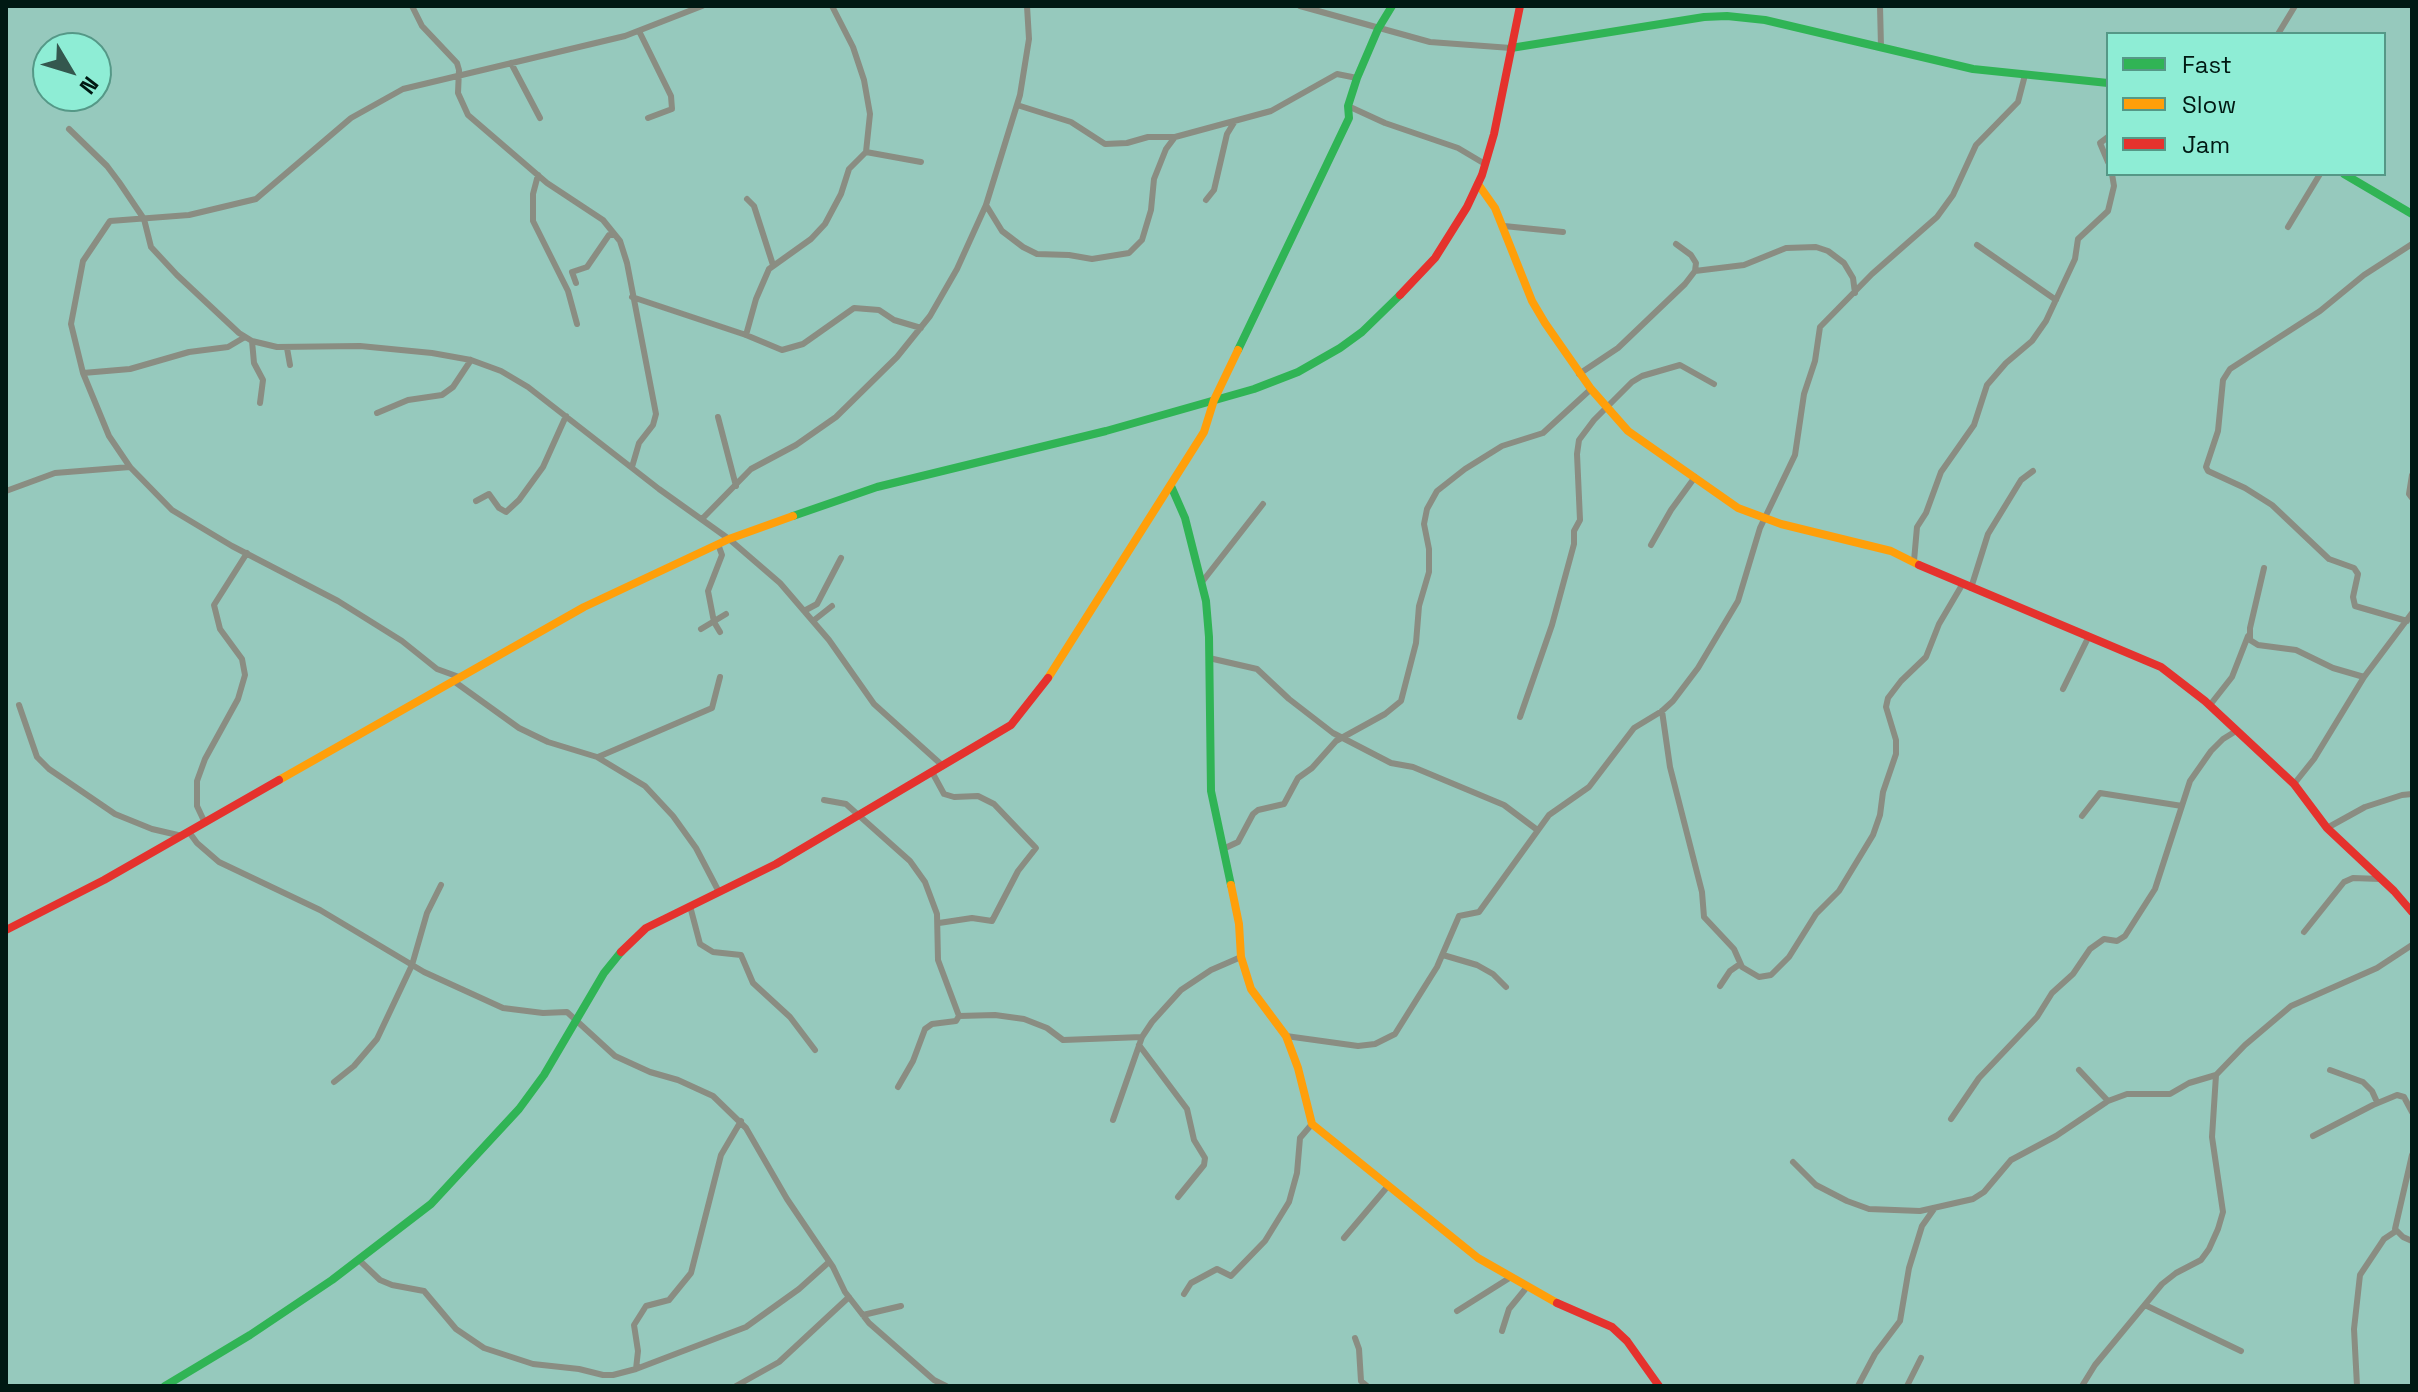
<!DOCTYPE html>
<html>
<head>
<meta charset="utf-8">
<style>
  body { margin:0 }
  #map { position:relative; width:2418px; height:1392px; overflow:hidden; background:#96c9bd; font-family:"Space Grotesk",sans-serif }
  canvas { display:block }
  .frame { position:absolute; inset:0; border:8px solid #001913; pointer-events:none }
  .legend { position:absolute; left:2106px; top:32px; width:280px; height:144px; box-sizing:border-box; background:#8eedd5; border:2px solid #559887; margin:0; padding:10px 14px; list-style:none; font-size:24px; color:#001913 }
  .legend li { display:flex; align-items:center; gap:16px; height:40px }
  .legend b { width:40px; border:2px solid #559887 }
  .north { position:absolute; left:32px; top:32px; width:80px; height:80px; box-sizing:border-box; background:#8eedd5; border:2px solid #559887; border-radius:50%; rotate:128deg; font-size:22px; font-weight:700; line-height:32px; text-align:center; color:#001913 }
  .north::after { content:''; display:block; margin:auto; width:28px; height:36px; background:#34574e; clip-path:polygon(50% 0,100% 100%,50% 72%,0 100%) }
</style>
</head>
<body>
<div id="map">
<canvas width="2418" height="1392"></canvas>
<div class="frame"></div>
<ul class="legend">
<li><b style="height:10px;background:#30b455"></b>Fast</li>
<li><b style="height:10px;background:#ff9f0a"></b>Slow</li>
<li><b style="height:10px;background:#e5322d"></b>Jam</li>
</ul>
<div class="north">N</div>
</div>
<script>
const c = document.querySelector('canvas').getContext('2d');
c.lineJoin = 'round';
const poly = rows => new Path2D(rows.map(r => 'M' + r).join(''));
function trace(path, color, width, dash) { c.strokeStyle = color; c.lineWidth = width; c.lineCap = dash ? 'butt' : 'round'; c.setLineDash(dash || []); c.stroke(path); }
const street = poly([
  [412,6,422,26,457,63,459,70,458,93,468,115,547,183,603,220,620,241,627,263,656,414,653,425,639,443,632,467],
  [1300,6,1430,42,1511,48],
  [1880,6,1881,47],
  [639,31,671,96,672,109,648,118],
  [2278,34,2295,6],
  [511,63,540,118],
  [1017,105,1071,122,1105,144,1127,143,1148,137,1175,137],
  [1348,106,1385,123,1458,148,1485,164],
  [69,129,107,166,119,182,144,219,151,247,177,275,239,333,252,341,277,347,360,346,432,353,471,360,501,371,528,387,659,489,729,539,780,583,829,640,874,704,943,766],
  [2108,137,2100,143,2108,162],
  [866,152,921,162],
  [538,175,533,194,533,221,568,291,577,324],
  [747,199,754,206,773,265],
  [1206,200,1214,190,1227,134,1235,121],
  [986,205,1002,231,1023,247,1037,254,1069,255,1092,259,1129,253,1142,240,1151,210,1154,179,1166,149,1175,137,1271,111,1337,74,1357,78],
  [1504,226,1563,232],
  [2288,227,2320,174],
  [1977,245,2056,300],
  [1695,271,1744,265,1786,248,1816,247,1828,251,1844,263,1853,278,1855,293],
  [576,283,572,272,587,267,609,235,615,235],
  [632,297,746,335,782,350,803,344,854,308,879,310,894,320,921,328],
  [746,335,756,299,769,269,811,239,825,224,841,194,849,169,866,152,870,114,864,80,853,47,832,6],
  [252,341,254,363,263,380,260,403],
  [287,348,290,365],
  [83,373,130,369,189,352,228,347,245,337],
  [1579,374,1618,348,1685,284,1695,271,1696,263,1691,255,1676,244],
  [377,413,408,400,442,395,453,387,471,360],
  [718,417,736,486],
  [2412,475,2409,494,2412,498],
  [6,491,55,473,130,467],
  [476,501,489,494,499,508,506,512,519,500,543,467,566,416],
  [702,519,751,469,796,445,836,417,897,357,930,316,957,269,986,205,1020,95,1029,39,1027,6],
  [718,544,722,555,708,591,714,622,720,632],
  [1651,545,1671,510,1695,477],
  [1914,561,1917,527,1926,513,1941,472,1974,425,1987,385,2006,363,2032,341,2046,321,2075,259,2078,239,2108,211,2114,186,2112,174],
  [2264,568,2250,628,2250,640,2258,645,2296,650,2333,668,2364,677],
  [1202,582,1263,504],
  [1971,588,1988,534,2021,480,2033,471],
  [804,611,817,604,841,558],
  [813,621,832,606],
  [2407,621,2355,606,2353,597,2358,574,2354,568,2329,559,2272,505,2245,488,2208,471,2206,467,2218,431,2223,380,2230,369,2320,311,2364,275,2412,244],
  [701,629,726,614],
  [1209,658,1257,669,1289,699,1333,733,1391,763,1413,767,1504,805,1536,829],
  [459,677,437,669,402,641,338,601,232,546,172,510,130,467,109,436,83,373,71,324,83,261,110,221,189,215,256,199,351,118,403,89,625,36,702,6],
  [455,682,519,728,548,742,597,757,645,786,673,816,696,848,719,892],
  [2063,689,2089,636],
  [19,705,37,757,49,769,115,814,152,829,182,836],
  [2210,705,2232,677,2248,636],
  [1662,711,1670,767,1702,892,1704,917,1734,949,1742,967,1759,977,1771,975,1789,957,1816,914,1839,891,1873,835,1880,815,1883,792,1896,754,1896,740,1886,707,1888,698,1901,681,1926,657,1939,624,1962,585],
  [1520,717,1552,625,1574,544,1574,531,1580,520,1577,454,1579,440,1594,420,1632,382,1642,376,1680,365,1714,384],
  [598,757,712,708,720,677],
  [932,772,944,794,954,797,978,796,994,804,1036,848,1018,871,992,921,972,918,939,923],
  [2294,784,2314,759,2364,677,2412,613],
  [824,800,846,804,910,861,925,882,937,914,938,960,959,1016,995,1015,1024,1019,1047,1028,1063,1040,1142,1037],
  [2082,816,2100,793,2182,806],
  [205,823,197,806,197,781,205,759,238,699,245,675,242,659,220,629,214,605,247,553],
  [2327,828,2365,807,2402,795,2412,794],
  [189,832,197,843,219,862,320,910,424,972,503,1008,543,1013,567,1012,615,1056,650,1072,678,1080,713,1096,746,1128,787,1199,833,1267,845,1292,869,1323,934,1380,946,1386],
  [1223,849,1238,842,1253,814,1258,810,1284,804,1298,778,1312,768,1336,741,1385,714,1401,701,1416,643,1419,606,1429,572,1429,549,1424,524,1427,509,1437,491,1465,469,1502,446,1543,433,1591,389],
  [690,906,700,944,713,952,741,955,753,983,790,1017,815,1050],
  [2304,932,2344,882,2353,878,2380,879],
  [1443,955,1477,965,1493,974,1506,987],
  [1720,986,1730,971,1740,964],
  [1286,1036,1358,1046,1375,1044,1395,1034,1437,967,1459,916,1479,912,1549,815,1589,787,1634,728,1662,711,1673,701,1698,668,1738,601,1760,528,1795,455,1804,394,1815,361,1820,327,1872,274,1937,217,1953,195,1976,145,2018,102,2025,75],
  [1139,1045,1187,1109,1194,1140,1205,1158,1204,1165,1178,1197],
  [2079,1070,2108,1101],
  [2330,1070,2363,1082,2372,1091,2377,1102],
  [334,1082,354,1066,377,1039,412,965,427,913,441,885],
  [898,1087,913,1061,925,1029,932,1024,956,1021,959,1016],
  [1951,1119,1979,1078,2037,1017,2052,993,2073,974,2090,949,2104,939,2117,941,2125,936,2155,889,2190,781,2211,751,2223,739,2236,731],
  [1113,1120,1142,1037,1152,1022,1181,990,1211,970,1241,957],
  [2313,1136,2373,1105,2397,1095,2404,1097,2412,1112],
  [2412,1155,2395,1229,2403,1237,2412,1241],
  [1793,1162,1816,1185,1847,1201,1869,1209,1920,1211,1973,1199,1984,1192,2011,1160,2056,1136,2108,1101,2127,1094,2170,1094,2189,1083,2216,1075,2245,1045,2291,1006,2377,968,2412,945],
  [1344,1238,1388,1186],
  [359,1260,380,1280,392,1285,424,1291,456,1329,484,1348,533,1364,579,1369,603,1375,613,1375,636,1369,638,1351,634,1325,646,1306,669,1300,691,1273,721,1155,741,1121],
  [1184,1294,1191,1283,1217,1269,1231,1276,1265,1241,1289,1202,1297,1173,1300,1138,1312,1124],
  [2145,1305,2241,1351],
  [1457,1311,1511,1277],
  [863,1315,901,1306],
  [1502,1331,1509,1309,1527,1287],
  [1355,1338,1359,1349,1361,1381,1367,1386],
  [636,1369,746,1327,799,1289,829,1262],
  [736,1386,779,1362,849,1297],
  [1858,1386,1875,1354,1900,1321,1909,1268,1922,1226,1934,1209],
  [1907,1386,1921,1358],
  [2082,1386,2095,1365,2162,1284,2176,1273,2201,1260,2209,1249,2218,1229,2223,1212,2212,1137,2216,1075],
  [2357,1386,2354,1329,2360,1275,2384,1239,2396,1231]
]);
const fast = poly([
  [1511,48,1704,17,1727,16,1765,20,1973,69,2108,83],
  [2344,174,2412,214],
  [1238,350,1349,118,1348,106,1357,78,1378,29,1392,6],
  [1171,486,1185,518,1206,601,1209,637,1211,791,1231,885],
  [793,516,877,487,1106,431,1254,389,1298,372,1340,348,1362,332,1400,295],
  [165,1386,250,1335,332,1280,431,1204,519,1109,544,1075,604,973,621,952]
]);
const slow = poly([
  [1478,184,1495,208,1532,301,1545,323,1591,389,1628,431,1738,508,1781,524,1891,551,1919,565],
  [1048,678,1204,432,1214,400,1238,350],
  [279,780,584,607,729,539,793,516],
  [1231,885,1239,924,1241,957,1251,989,1286,1036,1298,1068,1312,1124,1478,1258,1557,1303]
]);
const jam = poly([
  [1400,295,1435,258,1467,207,1482,175,1494,134,1520,6],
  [1919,565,2161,667,2205,701,2294,784,2327,828,2394,891,2412,912],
  [6,930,104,880,279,780],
  [621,952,646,928,776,864,1011,725,1048,678],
  [1557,1303,1612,1327,1627,1341,1659,1386]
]);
trace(street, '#8a8d82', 6);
trace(fast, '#30b455', 8);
trace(slow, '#ff9f0a', 8);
trace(jam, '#e5322d', 8);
</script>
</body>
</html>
